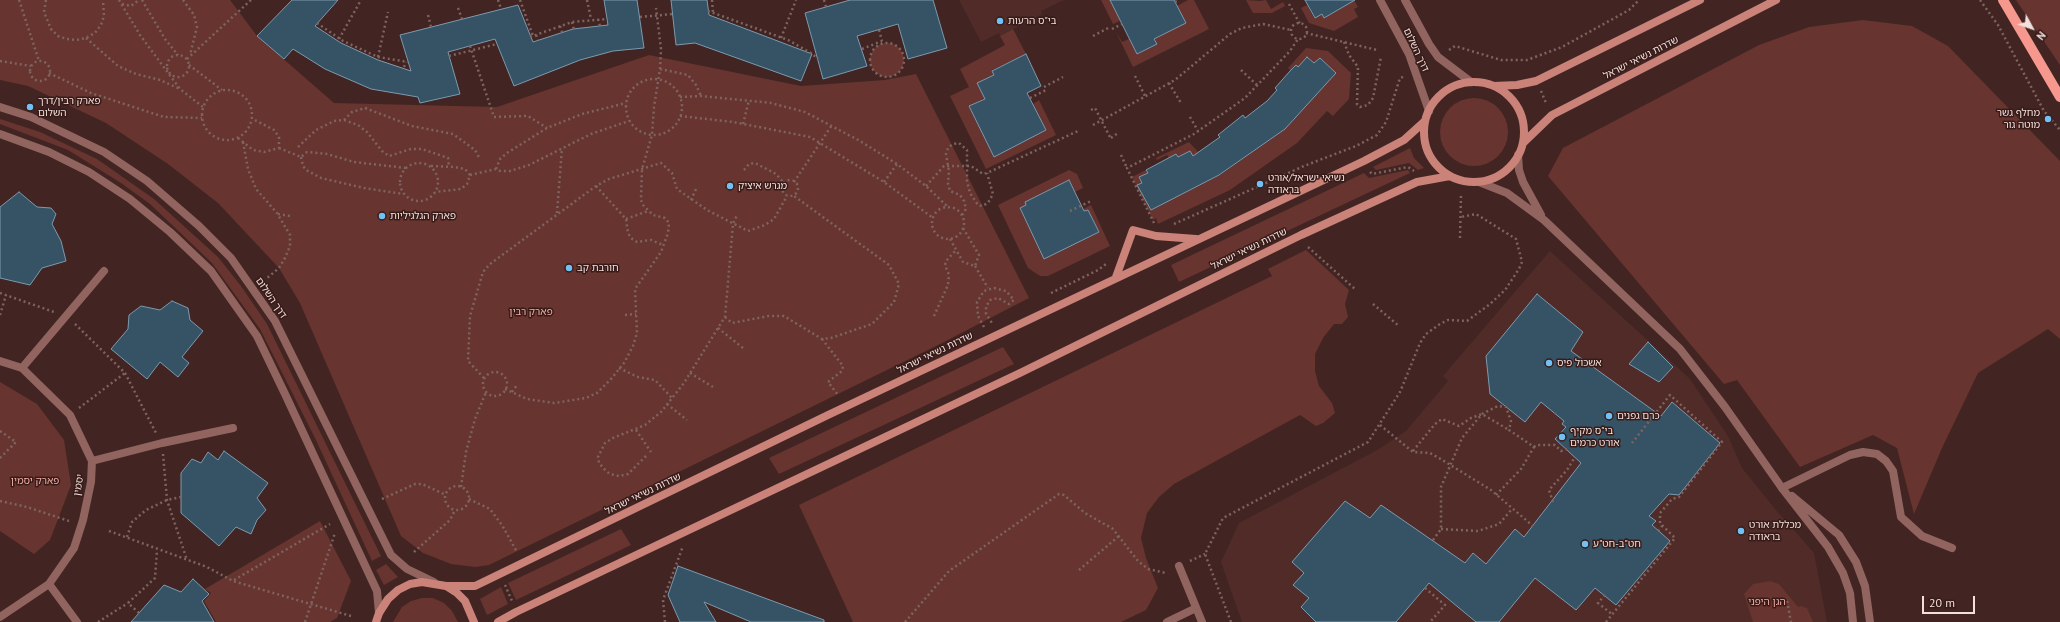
<!DOCTYPE html>
<html>
<head>
<meta charset="utf-8">
<style>
  body { margin:0 }
  #map { position:relative; width:2060px; height:622px; overflow:hidden; background:#422522; font-family:"PT Sans",sans-serif }
  canvas { display:block }
  .north { position:absolute; left:2012px; top:8px; width:40px; height:40px; -webkit-text-stroke:3px #371b18; paint-order:stroke; rotate:130deg; font-size:11px; font-weight:700; line-height:16px; text-align:center; color:#f3dfdc }
  .north::after { content:''; display:block; margin:auto; width:14px; height:18px; background:#f3dfdc; clip-path:polygon(50% 0,100% 100%,50% 72%,0 100%) }
  .scale { position:absolute; left:1922px; top:596px; width:53px; height:18px; box-sizing:border-box; border:2px solid #f3dfdc; border-top:0; padding-left:5px; font-size:12px; line-height:14px; white-space:nowrap; color:#f3dfdc; -webkit-text-stroke:3px #371b18; paint-order:stroke }
</style>
</head>
<body>
<div id="map">
<canvas width="2060" height="622"></canvas>
<div class="north">N</div>
<div class="scale">20 m</div>
</div>
<script>
const c = document.querySelector('canvas').getContext('2d');
c.lineJoin = 'round';
function paint(path, color) { c.fillStyle = color; c.fill(path, 'evenodd'); }
const poly = rows => new Path2D(rows.map(r => 'M' + r).join(''));
function trace(path, color, width, dash) { c.strokeStyle = color; c.lineWidth = width; c.lineCap = dash ? 'butt' : 'round'; c.setLineDash(dash || []); c.stroke(path); }
function drawText(font, color, halo, rows, align = 'center') {
  c.font = font + ' "PT Sans","Noto Sans Hebrew",sans-serif'; c.lineWidth = 3; c.setLineDash([]); c.textBaseline = 'middle'; c.strokeStyle = halo; c.fillStyle = color; for (const [text, x, y, turn = 0] of rows) {
    c.save(); c.translate(x, y); c.rotate((+turn || 0) * Math.PI / 180); c.textAlign = isNaN(turn) ? turn : align; if (halo) c.strokeText(text, 0, 0); c.fillText(text, 0, 0); c.restore();
  }
}
const built = poly([
  [959,0,1064,0,1041,11,1042,14,1000,36,999,33,981,42],
  [1550,251,1690,379,1728,436,1742,468,1776,510,1814,553,1827,622,1242,622,1221,562,1239,523,1379,449,1406,431,1448,381,1443,376]
]);
const green = poly([
  [0,0,230,0,257,36,334,103,497,107,649,55,801,86,885,80,916,74,1029,298,938,345,489,565,475,567,451,564,423,553,401,536,300,303,279,268,218,203,168,164,106,123,28,86,0,80],
  [1101,0,1110,0,1120,21,1113,24],
  [1188,0,1194,0,1209,29,1133,67,1116,32,1122,42,1129,39,1137,54,1157,44,1155,39,1185,23,1177,6],
  [1246,0,1260,1,1266,0,1271,9,1283,2,1285,6,1272,13,1253,13],
  [1354,0,1358,7,1354,9,1358,17,1334,31,1309,23,1301,8,1307,5,1314,18,1322,14,1324,18],
  [2016,0,2060,0,2060,65],
  [1863,20,1912,26,1948,46,2060,161,2060,339,2048,329,1978,373,1942,448,1914,514,1897,448,1873,435,1800,467,1737,380,1724,384,1548,176,1563,148,1759,45,1809,27],
  [1013,29,1026,54,992,70,994,75,977,83,985,98,969,106,994,157,1046,130,1033,104,1039,100,1056,135,986,169,950,96,969,87,960,69,1005,45,1000,36],
  '870 60a17 17 0 1 1 34 0a17 17 0 1 1-34 0Z',
  [1306,48,1328,51,1351,73,1349,99,1333,116,1327,111,1297,143,1230,190,1158,224,1156,218,1153,220,1132,177,1146,170,1148,173,1139,177,1142,183,1138,185,1151,210,1220,175,1284,130,1336,73,1320,58,1314,63,1308,57,1298,67,1296,65,1291,71,1288,68],
  '1440 132a34 34 0 1 1 68 0a34 34 0 1 1-68 0Z',
  [0,119,40,132,97,159,154,199,218,257,241,286,267,324,381,556,372,561,315,438,260,329,212,263,150,204,121,183,68,150,0,124],
  [1189,142,1199,153,1193,156,1190,151,1178,157,1176,154,1169,158,1167,155,1157,160,1156,158],
  [1410,148,1414,158,1424,168,1418,170,1409,163,1376,170,1373,167],
  [1069,170,1077,174,1083,188,1075,192,1069,180,1025,202,1026,205,1020,209,1044,258,1099,232,1088,210,1084,211,1083,209,1091,205,1110,246,1048,276,1040,276,1028,268,998,205],
  [1408,170,1410,173,1179,282,1171,265,1364,173,1369,178],
  [1306,250,1349,290,1345,304,1348,317,1342,324,1334,324,1323,338,1315,354,1315,371,1319,386,1332,403,1335,413,1323,423,1316,426,1300,415,1174,484,1159,497,1147,513,1141,538,1146,558,1158,588,1146,610,1121,622,853,622,799,505,1272,276,1268,269],
  [1003,347,1014,364,779,474,769,458],
  [0,382,37,404,64,440,71,485,50,540,34,554,0,531],
  [320,521,351,581,337,618,330,622,216,622,204,601,211,593,205,589],
  [621,529,631,545,516,600,508,583],
  [386,564,398,577,384,585,376,570],
  [1770,581,1779,584,1798,607,1801,606,1807,608,1813,622,1753,622,1744,594,1753,584],
  [501,587,508,604,487,615,480,599],
  [422,598,433,598,444,603,452,611,458,622,393,622,402,607,411,601]
]);
const building = poly([
  [292,0,338,0,315,26,341,43,378,60,411,71,400,35,518,5,533,42,573,29,608,25,604,0,637,0,644,48,613,51,580,60,514,86,495,39,448,52,460,94,420,103,418,97,371,89,325,69,293,49,284,59,257,36,292,0],
  [671,0,707,0,709,15,812,54,801,81,695,43,676,45,671,0],
  [850,0,933,0,947,48,908,59,898,24,857,36,867,66,823,79,805,13,850,0],
  [1110,0,1174,0,1186,23,1154,39,1157,44,1137,54,1110,0],
  [1305,0,1355,0,1324,18,1322,14,1315,18,1305,0],
  [1026,54,1041,86,1027,93,1046,130,994,157,969,106,985,99,977,83,994,75,992,71,1026,54],
  [1307,57,1314,63,1320,58,1336,73,1285,129,1219,175,1151,210,1137,185,1142,183,1139,177,1148,173,1146,170,1176,154,1178,157,1190,151,1193,156,1220,137,1218,135,1243,115,1245,118,1267,101,1277,90,1275,88,1290,71,1296,65,1298,67,1307,57],
  [1069,180,1084,211,1088,210,1099,232,1044,259,1020,208,1026,205,1025,202,1069,180],
  [19,192,37,207,51,208,56,214,52,224,61,241,66,261,42,268,30,285,0,278,0,207,19,192],
  [1537,294,1583,332,1571,351,1661,416,1672,402,1720,443,1679,495,1669,494,1649,516,1656,521,1652,525,1670,541,1616,605,1595,588,1576,610,1535,578,1499,622,1476,622,1429,583,1396,622,1316,622,1301,607,1309,598,1293,585,1304,573,1292,562,1345,501,1370,518,1381,505,1465,563,1473,553,1486,564,1515,529,1524,537,1581,463,1555,439,1566,427,1562,424,1564,421,1541,402,1525,422,1490,394,1486,356,1537,294],
  [172,301,188,308,190,320,203,331,182,357,189,363,178,377,160,362,147,379,111,349,128,329,129,315,141,306,160,310,172,301],
  [1648,342,1673,367,1659,382,1629,364,1648,342],
  [224,451,268,483,257,498,266,510,257,520,251,534,236,527,219,546,181,513,181,473,192,459,201,463,208,452,218,460,224,451],
  [678,566,824,620,824,622,751,622,704,602,716,622,680,622,668,595,678,566],
  [193,579,209,594,202,601,214,622,131,622,164,585,181,592,193,579]
]);
const path = poly([
  [19,0,39,61],
  [46,0,44,12,51,29,58,36,67,39,76,40,86,38,95,33,101,25,104,16,103,0],
  [119,0,140,35,180,89,203,107],
  [142,0,165,39,178,55],
  [183,0,194,15,197,27,190,55],
  [498,0,501,9],
  [520,0,533,36],
  [587,0,591,19],
  [712,0,713,13],
  [824,0,826,7],
  [1980,0,1998,25,2044,111,2060,130],
  [1175,2,1179,0],
  [122,4,131,6,139,0],
  [1289,4,1300,24],
  [458,8,462,19],
  [708,11,788,40,811,53,818,59],
  [428,15,431,27],
  [640,17,673,14],
  [598,19,600,26],
  [572,22,574,30],
  [317,23,343,41,378,57,408,62],
  '1291 31a8 8 0 1 1 16 0a8 8 0 1 1-16 0Z',
  [560,26,562,32],
  [1112,29,1122,24],
  [879,30,882,41],
  [1306,33,1377,50],
  [536,35,538,40],
  [1093,36,1110,27],
  [530,37,572,22,607,19],
  [86,38,118,66,136,74,160,80,180,89],
  [781,38,796,0],
  [339,39,361,0],
  [1344,42,1349,55,1358,67,1357,104,1360,107,1368,105,1373,98,1381,57],
  '870 60a17 17 0 1 1 34 0a17 17 0 1 1-34 0Z',
  [470,46,494,117,528,116,547,128],
  [862,49,882,41],
  [1449,50,1455,46,1501,60,1527,60,1562,47,1629,10,1639,0],
  '167 66a11 11 0 1 1 22 0a11 11 0 1 1-22 0Z',
  [449,56,497,44],
  [378,57,388,12],
  [187,59,251,0],
  [0,61,31,66],
  '30 71a10 10 0 1 1 20 0a10 10 0 1 1-20 0Z',
  [189,65,222,90],
  [404,67,406,62],
  [660,69,688,75,696,85,701,96],
  [1241,70,1257,85],
  [49,73,91,93,164,117,202,118],
  [1135,76,1145,96],
  '626 107a28 28 0 1 1 56 0a28 28 0 1 1-56 0Z',
  [1169,83,1181,103],
  [1044,87,1063,77],
  '202 115a25 25 0 1 1 50 0a25 25 0 1 1-50 0Z',
  [1541,91,1546,103],
  [680,97,701,96,771,103,805,112,860,141,897,164,926,186,949,208],
  [1030,98,1046,90],
  [1091,110,1095,108,1111,139],
  [680,116,733,122,810,137,884,182,933,218],
  [1190,117,1198,131],
  [344,120,352,112,365,108,412,126,453,134,475,150,480,159],
  [743,124,749,100],
  [1093,125,1175,80,1230,34,1242,28,1263,24,1291,30],
  [238,138,253,150,264,152,279,148,279,137,274,130,253,119],
  [1111,138,1118,133],
  [243,142,248,169,256,189,277,213,290,235,290,246,285,258,279,268,266,279],
  [298,147,316,130,334,121,344,120,358,125,367,132,382,151,389,156,411,149,422,149,448,158,449,167],
  [279,148,301,157,307,152,327,154,354,162,406,168],
  [1121,155,1127,168],
  [301,157,303,166,306,170,321,178,364,188,404,194],
  '400 182a19 19 0 1 1 38 0a19 19 0 1 1-38 0Z',
  [431,166,454,167,465,169,470,175,467,184,461,189,435,192],
  [496,169,500,159,507,153,547,128,582,114,626,103],
  [744,170,749,164,755,163,776,174,784,183],
  [1370,172,1372,174,1408,167,1414,171],
  [470,175,496,169,500,171,510,171,529,165,591,134,629,121],
  '782 188a8 8 0 1 1 16 0a8 8 0 1 1-16 0Z',
  [794,182,832,125],
  [884,182,897,164],
  [596,186,626,219,628,233,631,238,637,242,651,240,663,245],
  [926,186,944,166,971,166,983,174,987,173,1078,131],
  [691,200,696,189],
  '932 223a16 16 0 1 1 32 0a16 16 0 1 1-32 0Z',
  [1070,211,1091,201],
  [557,213,562,148],
  [278,214,290,216],
  [962,215,966,209,964,201,960,195,950,191,948,184,949,171,946,154,948,148,953,144,959,143,967,150,967,181,970,193,978,205,982,206,988,203,993,194,987,173],
  [626,219,648,211],
  [1154,223,1127,168,1194,134,1245,98,1290,51,1298,39],
  [1174,224,1304,166,1356,146,1377,135,1386,122,1400,78,1405,76],
  [1460,238,1461,194],
  [950,239,963,262,975,266,979,255,963,228],
  [1308,247,1356,290],
  [975,266,988,288],
  [0,293,54,312],
  [1051,293,1098,270,1106,264],
  [1373,304,1399,326],
  [0,315,6,295],
  [625,315,636,314],
  [934,316,948,285,949,275,945,265,946,261,956,250],
  [725,317,732,323,769,316,784,316,822,339,831,338,872,324,894,302,899,284,889,265,794,196],
  [75,324,125,373,156,433],
  [984,327,978,316,977,302,984,291,994,288,1006,291,1014,300,1009,304,998,298,990,300,986,307,986,314,992,323],
  [718,328,743,348],
  [822,339,843,366,842,371,828,382,838,395],
  [619,368,638,377,655,380,672,398],
  '483 384a12 12 0 1 1 24 0a12 12 0 1 1-24 0Z',
  [690,373,713,387],
  [484,378,468,361,470,316,483,272,490,264,596,186,609,179,661,163,672,173,677,189,707,210,748,231,765,225,774,219,787,196],
  [505,389,527,399,554,403,586,398,597,393,611,379,624,363,633,346,637,333,635,289,661,252,668,233,669,223,665,218,653,215,642,204,641,199,642,169,652,135,654,107,660,69,661,49,656,8],
  [512,392,517,385],
  [667,404,687,420],
  [79,408,125,373],
  [1380,425,1413,452,1430,453,1439,458,1491,490,1533,526],
  [636,430,651,452],
  [0,431,16,442,0,458],
  [1534,447,1536,445,1555,445,1561,451,1567,449],
  [1413,451,1435,424,1442,419,1459,426,1471,418,1482,414,1509,430],
  [163,454,167,500,187,560],
  [646,456,628,474,619,476,610,474,606,471,599,463,598,457,605,443,613,438,645,425,661,412,684,383,718,328,725,317,733,224,737,215],
  '445 498a12 12 0 1 1 24 0a12 12 0 1 1-24 0Z',
  [461,487,466,452,475,419,486,392],
  [382,499,415,484,422,484,446,495],
  [469,499,490,509,502,525,517,552],
  [0,501,27,507,69,521],
  [1553,502,1549,490,1567,470,1575,457],
  [1441,529,1478,531,1499,524,1512,509],
  [109,531,207,567,233,581,351,616],
  [1658,531,1662,526],
  [127,537,132,522,146,510,167,500,181,497],
  [1433,540,1441,529,1441,487,1462,438,1482,414,1498,406,1506,407,1511,421,1509,430,1534,447,1521,469,1496,495],
  [414,552,450,520,455,510],
  [1190,561,1205,554],
  [1079,570,1119,536],
  [234,580,330,524],
  [505,585,512,601],
  [1425,588,1445,605,1430,622],
  [1605,595,1598,603,1613,615],
  [1787,601,1791,622],
  [139,613,128,603,155,578,157,550],
  [98,622,128,603],
  [305,622,335,533],
  [665,622,663,600,683,546],
  [905,622,949,571,1059,494,1064,495,1085,513,1113,529,1138,561,1148,569,1166,573],
  [1231,622,1205,554,1223,518,1368,442,1400,392,1420,343,1426,334,1440,324,1448,320,1467,321,1490,304,1505,290,1519,269,1522,262,1516,239,1476,214,1461,217],
  [1606,622,1675,538,1660,523,1660,513,1672,499,1679,497,1722,442,1670,395,1632,443]
]);
const service = poly([
  [1782,488,1850,455,1863,452,1877,454,1886,461,1893,471,1901,517,1922,536,1952,548]
]);
const minor = poly([
  [1518,155,1519,170,1523,182,1541,215],
  [1479,182,1507,193,1544,220,1680,349,1725,407,1782,488,1828,547,1843,573,1850,593,1853,622],
  [0,361,22,368,70,415,92,461,91,482,83,520,74,548,49,584,0,617],
  [22,368,104,271],
  [92,461,162,443,233,428],
  [1792,496,1839,535,1856,562,1865,586,1870,622],
  [1179,566,1202,622],
  [49,584,77,622],
  [1167,622,1196,608]
]);
const tertiary = poly([
  [1380,0,1409,54,1429,111],
  [1405,0,1429,44,1438,57,1471,82],
  [0,107,31,117,104,152,147,181,199,226,231,258,275,321,391,555,407,569,434,582],
  [0,134,49,152,89,172,130,199,170,232,211,271,257,336,285,394,377,591,379,613]
]);
const secondary = poly([
  '1424 132a50 50 0 1 1 100 0a50 50 0 1 1-100 0Z',
  [1494,86,1517,85,1536,81,1700,0],
  [1523,143,1552,115,1776,0],
  [1116,277,1133,230,1156,236,1196,239],
  [446,586,475,586,828,415,1364,161,1404,140,1425,121],
  [376,622,379,613,388,599,398,590,410,584,422,582,446,586,457,593,465,601,474,622],
  [498,622,516,612,1020,373,1301,235,1417,182,1450,176]
]);
const primary = poly([
  [2003,0,2060,97]
]);
const markers = [
  [1000,21,4,"#72c1f5"],
  [30,107,4,"#72c1f5"],
  [2048,119,4,"#72c1f5"],
  [1260,184,4,"#72c1f5"],
  [730,186,4,"#72c1f5"],
  [382,216,4,"#72c1f5"],
  [569,268,4,"#72c1f5"],
  [1549,363,4,"#72c1f5"],
  [1609,416,4,"#72c1f5"],
  [1562,437,4,"#72c1f5"],
  [1741,531,4,"#72c1f5"],
  [1585,544,4,"#72c1f5"]
];
const poiNames = [
  ["בי\"ס הרעות",1008,21],
  ["פארק רבין/דרך",38,101],
  ["השלום",38,113],
  ["מחלף גשר",2040,113,"right"],
  ["מוטה גור",2040,125,"right"],
  ["נשיאי ישראל/אורט",1268,178],
  ["בראודה",1268,190],
  ["מגרש איציק",738,186],
  ["פארק הגלגיליות",390,216],
  ["חורבת קב",577,268],
  ["אשכול פיס",1557,363],
  ["כרם גפנים",1617,416],
  ["בי\"ס מקיף",1570,431],
  ["אורט כרמים",1570,443],
  ["מכללת אורט",1749,525],
  ["בראודה",1749,537],
  ["חט\"ב-חט\"ע",1593,544]
];
const streetNames = [
  ["דרך השלום",1416,50,65],
  ["שדרות נשיאי ישראל",1641,58,-27],
  ["שדרות נשיאי ישראל",1249,249,-26],
  ["דרך השלום",271,298,56],
  ["שדרות נשיאי ישראל",935,353,-26],
  ["יסמין",79,485,-81],
  ["שדרות נשיאי ישראל",643,494,-26]
];
const parkNames = [
  ["פארק רבין",531,312],
  ["פארק יסמין",35,481],
  ["הגן היפני",1767,602]
];
paint(built, '#502b27');
paint(green, '#67342f');
paint(building, '#365265');
trace(building, '#7c9aaf', 1);
trace(path, '#7e6461', 2.5, [2, 3]);
trace(service, '#92645f', 8);
trace(minor, '#92645f', 8);
trace(tertiary, '#92645f', 8);
trace(secondary, '#ca8279', 8);
trace(primary, '#f6988e', 10);
for (const [x, y, r, color] of markers) { const dot = new Path2D(); dot.arc(x, y, r, 0, 2 * Math.PI); c.fillStyle = color; c.fill(dot); trace(dot, '#371b18', 1.5); }
drawText('10px', '#f3dfdc', '#371b18', poiNames, 'left');
drawText('10px', '#f3dfdc', '#371b18', streetNames);
drawText('10px', '#f4aea6', '#371b18', parkNames);
</script>
</body>
</html>
